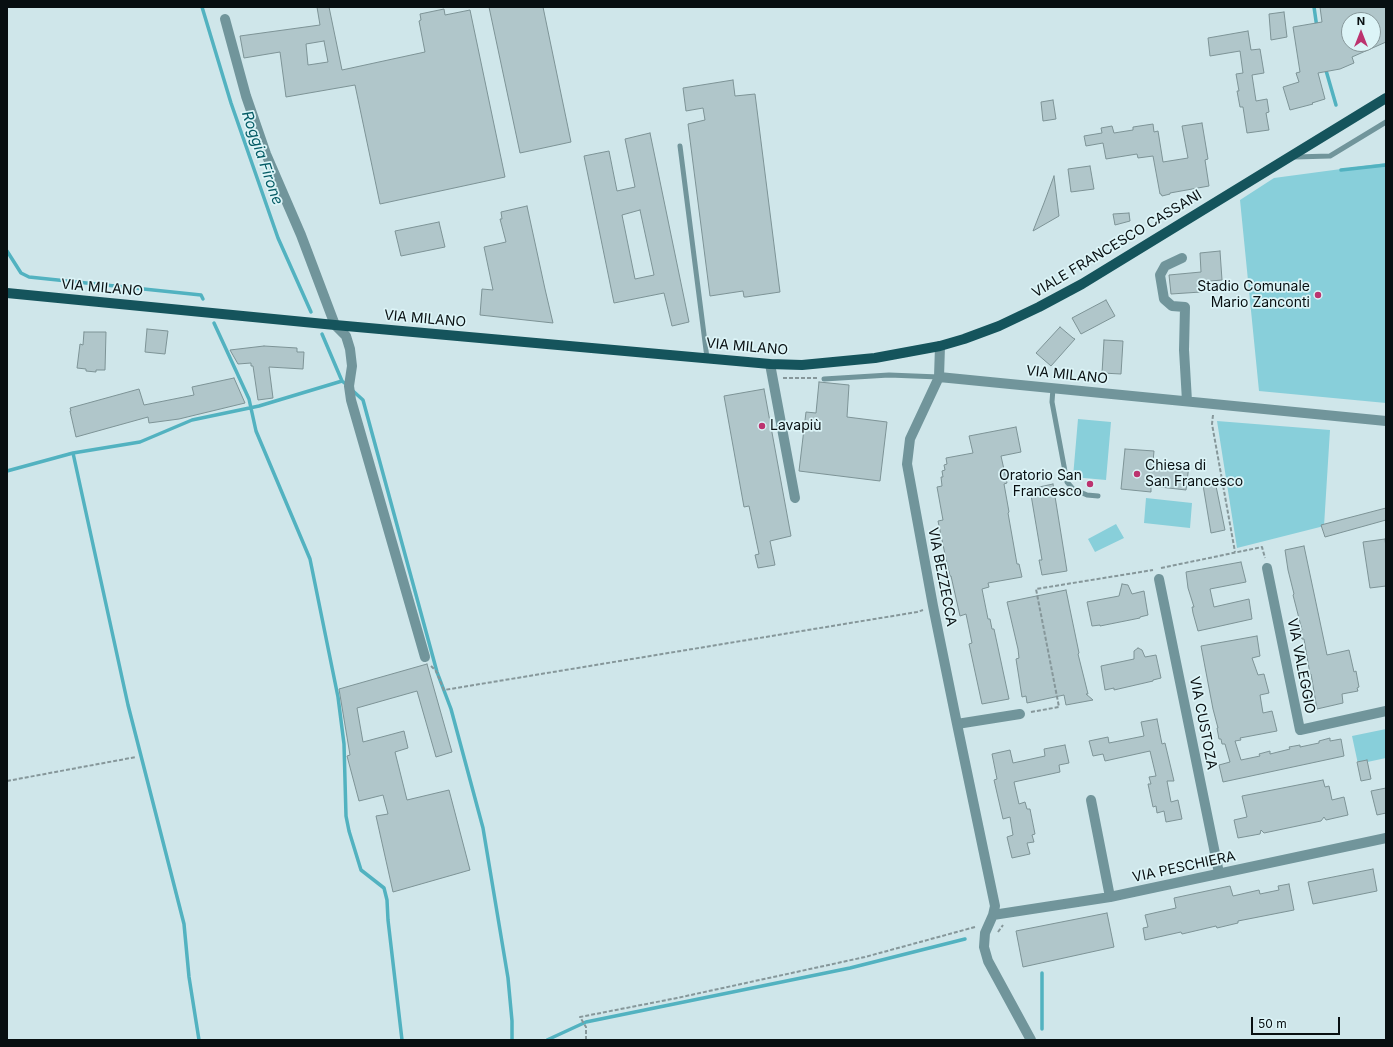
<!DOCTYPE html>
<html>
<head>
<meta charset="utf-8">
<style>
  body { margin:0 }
  #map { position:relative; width:1393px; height:1047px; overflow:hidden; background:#cfe6ea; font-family:Inter,sans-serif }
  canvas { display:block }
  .frame { position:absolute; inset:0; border:8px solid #080f11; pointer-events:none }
  .north { position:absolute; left:1341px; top:12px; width:40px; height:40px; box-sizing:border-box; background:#dcf4f7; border:1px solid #87989b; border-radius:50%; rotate:0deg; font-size:11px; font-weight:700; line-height:16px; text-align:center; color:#080f11 }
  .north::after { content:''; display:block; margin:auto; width:14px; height:18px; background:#bc336f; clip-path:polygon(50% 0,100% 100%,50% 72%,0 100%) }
  .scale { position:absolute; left:1251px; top:1017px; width:89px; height:18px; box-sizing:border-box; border:2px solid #080f11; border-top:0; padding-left:5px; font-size:12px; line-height:14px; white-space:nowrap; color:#080f11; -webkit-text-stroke:3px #dcf4f7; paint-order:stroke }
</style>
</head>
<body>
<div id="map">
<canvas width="1393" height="1047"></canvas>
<div class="frame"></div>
<div class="north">N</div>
<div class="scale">50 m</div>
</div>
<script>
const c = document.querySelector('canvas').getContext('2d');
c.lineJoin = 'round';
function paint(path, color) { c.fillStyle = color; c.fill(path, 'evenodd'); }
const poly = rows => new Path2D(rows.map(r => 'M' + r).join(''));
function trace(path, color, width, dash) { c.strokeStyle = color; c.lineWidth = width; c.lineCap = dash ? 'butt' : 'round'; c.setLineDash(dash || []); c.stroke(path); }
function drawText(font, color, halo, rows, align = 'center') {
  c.font = font + ' Inter,sans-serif'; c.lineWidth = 3.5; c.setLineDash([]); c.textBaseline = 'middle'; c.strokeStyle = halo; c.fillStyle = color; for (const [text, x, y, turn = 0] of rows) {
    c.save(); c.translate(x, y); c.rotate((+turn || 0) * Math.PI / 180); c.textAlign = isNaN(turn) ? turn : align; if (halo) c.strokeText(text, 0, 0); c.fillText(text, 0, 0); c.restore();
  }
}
const green = poly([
  [1386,163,1386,403,1259,391,1240,200,1274,178],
  [1078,419,1111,422,1106,480,1073,477],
  [1217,421,1330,430,1324,526,1237,548],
  [1146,498,1192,503,1190,528,1144,523],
  [1116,524,1124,538,1095,552,1088,539],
  [1386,729,1386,758,1358,764,1352,736]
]);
const stream = poly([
  [202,7,231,103,278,238,311,312],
  [1314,7,1317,28],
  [1325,67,1336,105],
  [1341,170,1386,165],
  [7,251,21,273,29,277,201,295,203,299],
  [214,323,249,399,256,431,310,559,338,697,344,744,346,816,349,831,361,870,384,888,387,900,388,920,402,1040],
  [322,334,342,381,347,385],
  [353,391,363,400,437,672,451,709,483,828,508,978,512,1021,512,1040],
  [73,453,128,705,184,924,189,977,199,1040],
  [7,471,73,453,140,442,192,420,259,406,342,381],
  [1042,973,1042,1029],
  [547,1040,586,1022,850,968,965,939]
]);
const building = poly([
  [317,7,329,7,342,70,425,52,419,21,421,20,420,14,444,9,445,15,470,10,505,177,380,204,355,85,286,97,280,52,244,58,240,36,320,25,317,7],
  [324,41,328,62,308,65,306,44,324,41],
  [489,7,543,7,571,142,520,153,489,7],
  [1320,7,1386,7,1386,42,1352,57,1354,63,1340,69,1318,73,1325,99,1312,103,1313,104,1290,110,1283,87,1299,82,1296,73,1300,72,1293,27,1322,22,1320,7],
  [1349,20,1373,20,1373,44,1349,44,1349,20],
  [1284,12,1287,37,1271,40,1269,14,1284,12],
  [1248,31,1251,50,1260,49,1264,73,1252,75,1256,101,1267,99,1269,112,1266,113,1269,130,1247,133,1243,107,1240,107,1237,91,1239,91,1236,74,1243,73,1240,51,1210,56,1208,38,1248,31],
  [733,80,735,96,755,94,780,292,746,297,744,297,743,291,710,296,688,124,705,120,703,108,686,111,683,88,733,80],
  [1053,100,1056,119,1043,121,1041,102,1053,100],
  [1202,123,1208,159,1205,160,1209,186,1170,193,1170,194,1162,196,1161,194,1160,194,1153,156,1138,158,1137,154,1106,159,1103,143,1086,146,1084,136,1102,133,1101,128,1112,126,1114,133,1133,130,1133,127,1153,124,1154,132,1158,131,1163,162,1188,158,1182,126,1202,123],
  [650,133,689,322,672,326,664,293,614,303,584,156,609,151,617,191,635,187,625,139,650,133],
  [640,210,654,275,635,279,622,215,640,210],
  [1090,166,1094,189,1071,192,1068,169,1090,166],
  [1054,176,1059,216,1033,231,1044,203,1054,176],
  [527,206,545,289,553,323,480,315,482,289,493,290,484,247,506,242,500,219,502,219,501,212,527,206],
  [1129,213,1130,221,1115,225,1113,214,1129,213],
  [439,222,445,247,401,256,395,231,439,222],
  [1220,251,1222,280,1200,282,1201,292,1171,294,1169,275,1201,272,1200,253,1220,251],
  [1106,300,1115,316,1081,334,1072,318,1106,300],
  [1060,327,1073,338,1075,339,1051,366,1036,353,1060,327],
  [147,329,168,331,165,354,145,352,147,329],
  [84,332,106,332,105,370,96,370,96,372,86,371,86,369,77,368,80,344,83,345,84,332],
  [1104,340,1123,341,1121,374,1102,373,1104,340],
  [264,346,297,348,297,352,304,352,303,369,269,367,273,398,258,400,253,366,251,366,251,363,238,364,230,350,264,346],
  [234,378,245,403,179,419,149,423,148,417,76,437,70,411,71,411,70,408,139,389,144,405,194,395,192,387,234,378],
  [819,382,849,385,847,417,887,422,880,481,799,471,806,412,816,413,819,382],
  [764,389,791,536,770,541,775,565,758,568,755,555,759,554,749,506,744,507,724,396,764,389],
  [1016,427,1021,452,1001,456,1007,483,1004,484,1009,512,1008,513,1017,564,1019,564,1022,577,988,583,989,587,982,589,988,619,990,619,992,629,994,629,1009,699,982,704,969,644,972,643,966,614,960,616,951,576,950,576,946,559,938,521,943,520,937,487,942,486,941,477,943,477,942,471,945,470,944,465,947,464,946,458,973,453,969,436,1016,427],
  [1125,449,1154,451,1153,462,1189,465,1186,490,1151,486,1151,492,1121,489,1125,449],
  [1053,484,1067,571,1042,575,1039,560,1042,560,1030,489,1053,484],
  [1203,485,1216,486,1225,530,1211,533,1203,485],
  [1386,508,1386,520,1325,537,1321,525,1386,508],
  [1385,539,1386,548,1386,586,1370,588,1363,542,1385,539],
  [1304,546,1327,655,1349,650,1354,672,1356,671,1359,687,1357,688,1358,691,1342,694,1343,703,1317,709,1311,674,1310,674,1304,639,1302,639,1300,630,1302,630,1293,595,1294,594,1288,570,1285,550,1304,546],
  [1241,562,1246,582,1210,589,1214,607,1249,599,1252,619,1198,631,1193,613,1192,607,1194,607,1188,588,1186,572,1241,562],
  [1122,584,1128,585,1132,594,1144,591,1148,615,1140,617,1140,618,1100,626,1100,625,1092,626,1087,602,1119,596,1122,584],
  [1066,590,1079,653,1078,654,1088,694,1086,694,1093,700,1066,705,1064,695,1027,703,1026,696,1022,697,1016,659,1019,658,1018,649,1007,602,1066,590],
  [1257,636,1260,656,1252,658,1258,675,1264,674,1269,693,1260,695,1263,713,1272,711,1277,731,1240,738,1241,740,1235,741,1241,760,1260,756,1259,754,1270,751,1270,754,1290,749,1289,747,1300,745,1300,747,1319,743,1319,741,1330,738,1330,741,1341,739,1344,756,1223,782,1219,765,1230,762,1225,744,1222,744,1221,739,1219,739,1217,728,1218,728,1213,709,1201,646,1257,636],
  [1138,648,1142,650,1145,657,1156,655,1161,678,1153,680,1153,681,1114,690,1114,688,1105,690,1101,666,1134,659,1134,651,1138,648],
  [427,664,452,752,436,757,417,691,357,708,363,742,404,731,408,748,395,752,407,800,449,790,470,870,393,892,376,816,388,814,383,795,359,801,347,756,350,755,339,689,427,664],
  [1157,719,1162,744,1165,743,1174,781,1167,781,1171,802,1178,800,1182,819,1166,822,1164,811,1157,813,1156,806,1153,807,1148,784,1151,784,1149,777,1156,776,1150,751,1105,761,1103,754,1093,756,1089,741,1108,737,1109,743,1144,736,1141,722,1157,719],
  [1065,745,1069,763,1059,765,1060,772,1014,782,1019,804,1025,802,1027,809,1030,809,1035,834,1032,835,1034,842,1027,843,1030,854,1012,858,1007,837,1013,835,1010,817,1003,819,994,780,997,779,992,754,1010,750,1013,763,1045,756,1044,749,1065,745],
  [1367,760,1371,779,1361,781,1357,762,1367,760],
  [1323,780,1325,787,1329,786,1332,800,1344,797,1348,815,1326,820,1324,817,1321,821,1264,833,1261,830,1260,834,1238,838,1234,820,1247,817,1242,796,1323,780],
  [1386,788,1386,813,1377,815,1371,791,1386,788],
  [1373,869,1377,891,1313,904,1308,882,1373,869],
  [1289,884,1294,910,1238,921,1238,923,1217,928,1216,926,1182,934,1181,932,1145,940,1143,928,1148,927,1145,915,1176,908,1174,898,1230,886,1233,896,1259,890,1260,894,1279,890,1278,886,1289,884],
  [1107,913,1114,947,1023,967,1016,931,1107,913]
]);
const path = poly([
  [783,378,817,378],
  [1213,415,1212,424,1235,552],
  [1161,568,1262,547,1265,558],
  [431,666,436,671,444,690,917,612,923,610],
  [1031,712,1059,707,1036,589,1153,570],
  [7,781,136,757],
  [998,932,1003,925],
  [586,1040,586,1027,580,1017,677,998,865,957,975,927]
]);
const lane = poly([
  [680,146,707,358],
  [1295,157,1330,156,1386,122],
  [824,379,889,375,939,377],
  [1053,388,1052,402,1067,482,1073,489,1087,495,1098,496]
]);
const street = poly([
  [225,19,246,96,266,154,301,235,335,325,346,336,350,349,352,366,349,386,351,400,425,657],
  [1182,258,1165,266,1160,275,1164,299,1172,306,1185,307,1184,350,1187,401],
  [940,346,939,377,910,439,907,464,933,606,957,724,1020,714],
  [770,364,795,498],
  [939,377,1386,421],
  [1267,568,1300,730,1386,711],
  [1159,579,1219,873],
  [957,724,995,906,993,915],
  [1091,800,1110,897],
  [1031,1040,988,961,984,947,985,933,993,915,1110,897,1386,838]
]);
const primary = poly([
  [7,293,335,325,770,364,802,365,875,358,940,346,964,339,999,326,1039,307,1082,284,1386,98]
]);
const markers = [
  [1318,295,4,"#bc336f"],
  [762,426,4,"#bc336f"],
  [1137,474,4,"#bc336f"],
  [1090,484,4,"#bc336f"]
];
const streetNames = [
  ["VIALE FRANCESCO CASSANI",1117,244,-31],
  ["VIA MILANO",102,288,5],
  ["VIA MILANO",425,319,5],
  ["VIA MILANO",747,347,5],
  ["VIA MILANO",1067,375,6],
  ["VIA BEZZECCA",942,577,79],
  ["VIA VALEGGIO",1301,666,79],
  ["VIA CUSTOZA",1203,723,79],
  ["VIA PESCHIERA",1184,867,-12]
];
const poiNames = [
  ["Stadio Comunale",1310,287],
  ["Mario Zanconti",1310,303],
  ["Lavapiù",770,426,"left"],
  ["Chiesa di",1145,466,"left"],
  ["San Francesco",1145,482,"left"],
  ["Oratorio San",1082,476],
  ["Francesco",1082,492]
];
const waterNames = [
  ["Roggia Firone",262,158,71]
];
paint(green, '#88cfda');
trace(stream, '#52b2c0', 3.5);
paint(building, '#b0c6ca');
trace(building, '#7d9396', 1);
trace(path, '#86979a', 2, [4, 2]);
trace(lane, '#71959b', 5);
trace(street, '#71959b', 10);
trace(primary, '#15545c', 10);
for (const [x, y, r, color] of markers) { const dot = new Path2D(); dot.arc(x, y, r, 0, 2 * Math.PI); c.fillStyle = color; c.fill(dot); trace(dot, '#dcf4f7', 1.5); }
drawText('14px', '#080f11', '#dcf4f7', streetNames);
drawText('14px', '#080f11', '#dcf4f7', poiNames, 'right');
drawText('italic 15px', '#045b65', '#dcf4f7', waterNames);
</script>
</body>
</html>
